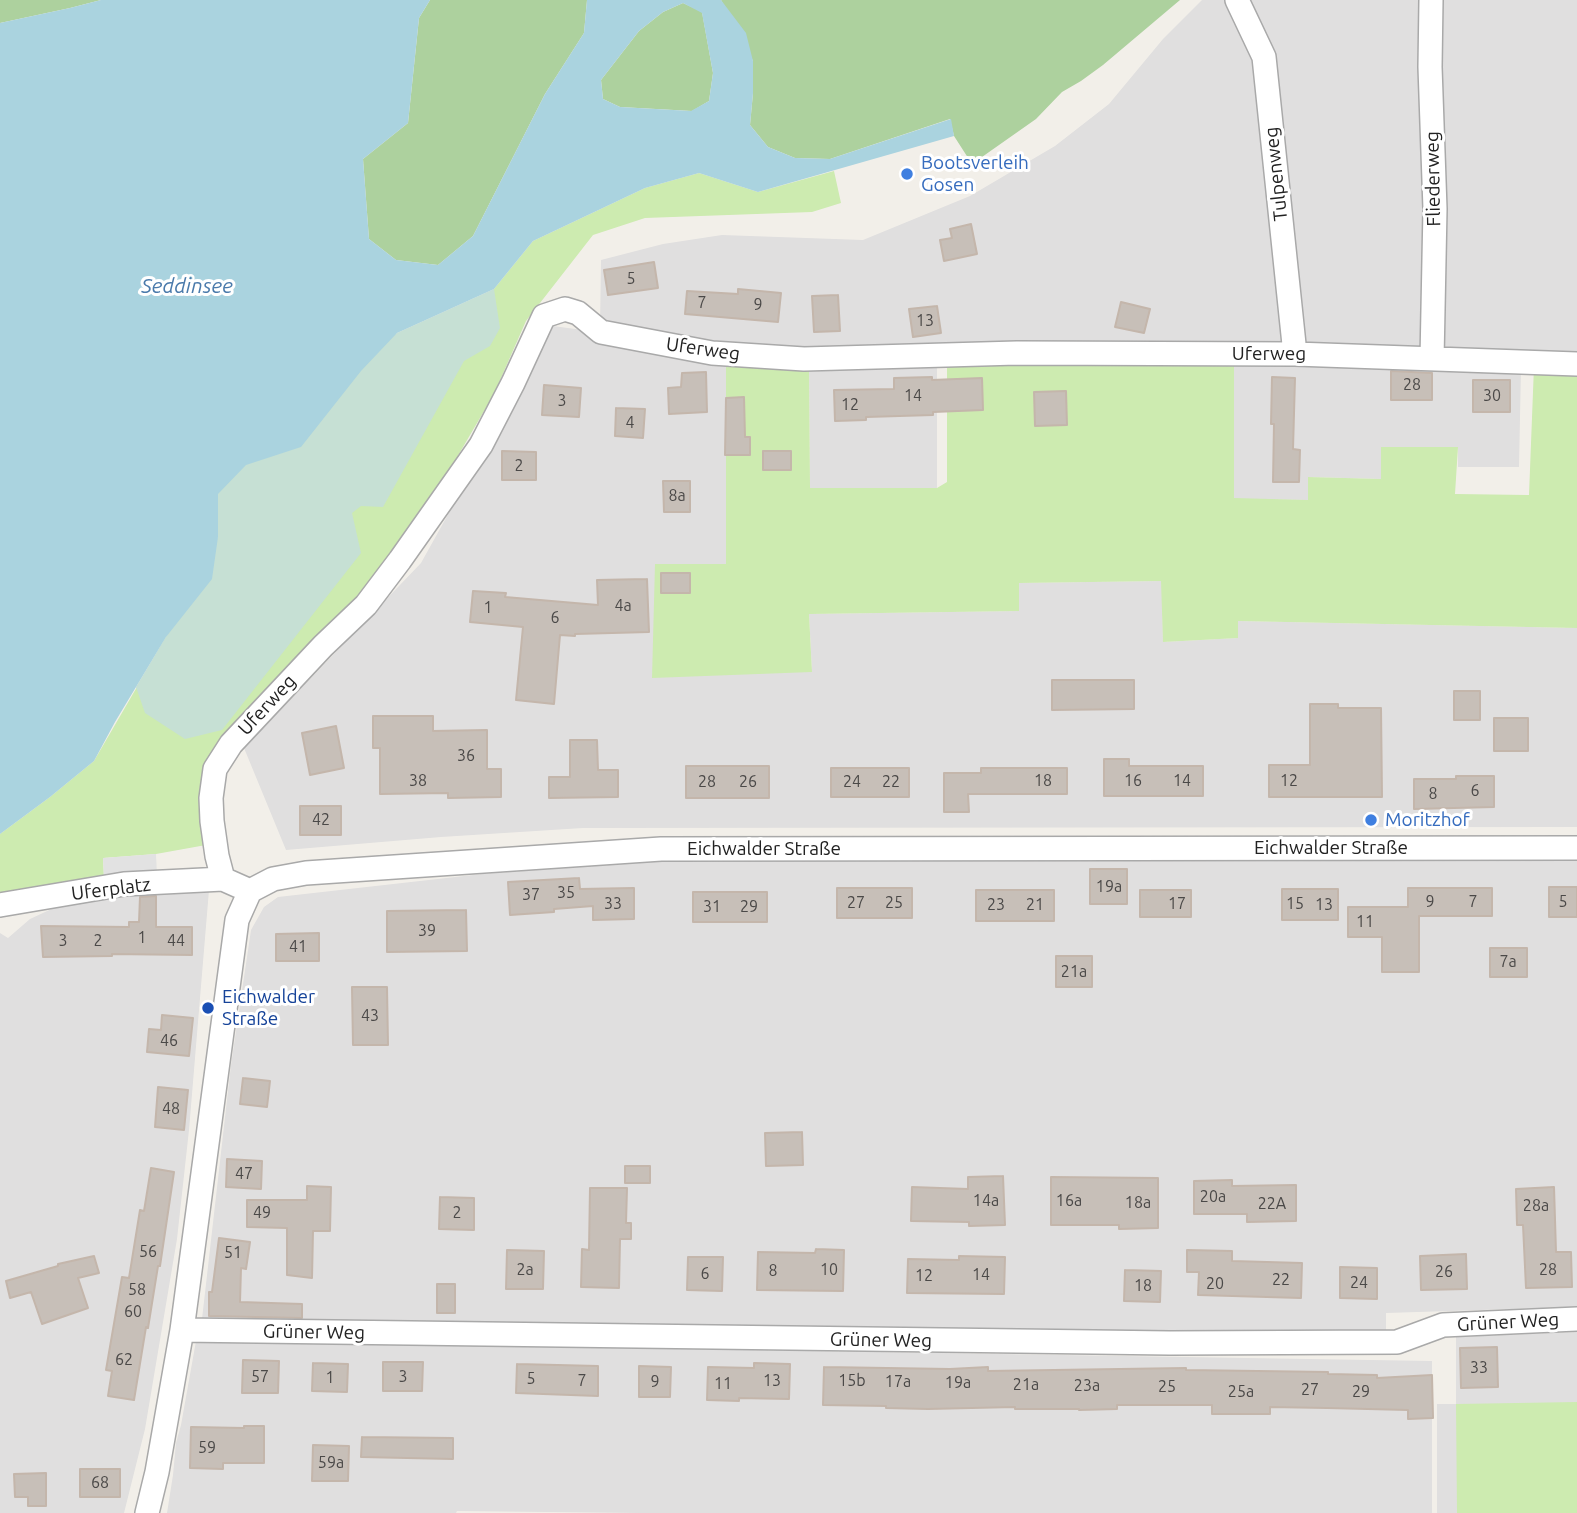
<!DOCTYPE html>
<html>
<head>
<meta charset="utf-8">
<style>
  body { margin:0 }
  canvas { display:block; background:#f2efe9 }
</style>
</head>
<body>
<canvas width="1577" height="1513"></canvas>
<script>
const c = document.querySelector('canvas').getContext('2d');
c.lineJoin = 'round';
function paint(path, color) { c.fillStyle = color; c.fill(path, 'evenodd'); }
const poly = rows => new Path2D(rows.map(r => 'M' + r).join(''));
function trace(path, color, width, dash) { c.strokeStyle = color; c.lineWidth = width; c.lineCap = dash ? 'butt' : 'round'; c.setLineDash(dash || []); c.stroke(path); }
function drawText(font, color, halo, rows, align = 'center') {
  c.font = font + ' Ubuntu,sans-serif'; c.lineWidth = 6; c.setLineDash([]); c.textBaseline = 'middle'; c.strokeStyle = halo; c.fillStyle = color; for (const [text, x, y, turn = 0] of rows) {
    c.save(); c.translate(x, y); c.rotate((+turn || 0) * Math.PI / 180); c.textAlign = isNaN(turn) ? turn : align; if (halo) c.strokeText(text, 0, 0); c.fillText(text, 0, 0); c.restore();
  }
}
const residential = poly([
  [1202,0,1577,0,1577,355,800,351,696,344,600,328,601,260,663,244,722,235,863,240,970,196,1055,146,1109,104,1163,39],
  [553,326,590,331,726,359,726,564,812,671,809,614,1019,611,1018,583,1162,581,1163,642,1238,638,1238,621,1577,628,1577,827,583,828,441,837,286,850,244,748,421,563],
  [937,360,937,488,810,488,809,367],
  [1234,360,1521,368,1519,467,1458,467,1458,447,1381,448,1382,479,1309,477,1309,500,1234,499],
  [1577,860,1577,1307,1386,1313,1386,1334,202,1319,231,1065,251,930,264,907,278,897,482,874,650,862,728,861],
  [209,890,189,1130,177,1239,145,1429,124,1513,0,1513,0,933,8,938,30,919,84,894],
  [1577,1332,1577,1513,1437,1513,1437,1404,1456,1404,1456,1337],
  [196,1341,1432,1361,1432,1513,641,1513,457,1511,456,1513,167,1513,173,1475,176,1443,181,1425]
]);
const grass = poly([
  [834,171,841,203,812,212,645,218,593,235,526,321,494,394,401,553,209,762,206,845,156,854,103,858,104,879,0,893,0,834,50,797,94,761,166,637,494,289,533,241,645,188,699,173,758,192],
  [726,359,809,367,810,488,937,488,947,482,947,360,1234,360,1234,498,1308,500,1308,477,1381,479,1381,447,1458,447,1455,494,1529,495,1534,366,1577,367,1577,628,1238,621,1238,638,1163,642,1161,581,1019,583,1019,611,809,614,812,672,652,678,655,564,726,564],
  [1577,1402,1577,1513,1457,1513,1456,1404]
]);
const forest = poly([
  [0,0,101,0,70,8,0,23],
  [430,0,587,0,584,33,545,94,473,236,438,265,396,260,369,239,363,159,408,123,419,18],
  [721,0,1180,0,1103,65,1081,81,1062,92,1036,119,972,164,954,136,950,119,830,159,795,158,768,147,750,125,753,93,753,61],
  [683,3,702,12,713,73,709,101,692,111,620,107,603,99,601,80,639,31,663,12]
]);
const wetland = poly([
  [494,289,500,328,490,346,464,361,383,507,361,506,352,513,361,553,222,730,185,739,145,713,136,687,166,637,218,537,218,494,214,491,345,368,397,333]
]);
const parking = poly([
  [156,854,157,875,104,879,103,858]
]);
const water = poly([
  [101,0,430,0,419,18,408,123,363,159,369,239,396,260,438,265,473,236,545,94,584,33,587,0,721,0,746,33,753,61,753,93,750,125,768,147,795,158,830,159,951,119,954,136,758,192,699,173,645,188,533,241,494,289,397,333,361,371,301,447,246,465,218,494,218,537,212,579,166,637,115,722,94,761,50,797,0,834,0,23,70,8],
  [683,3,702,13,713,73,709,101,691,111,620,107,603,99,601,80,639,31,663,12]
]);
const building = poly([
  [971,224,977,254,944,261,940,240,952,238,950,229,971,224],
  [654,262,658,288,608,295,604,270,654,262],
  [738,289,781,293,778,322,685,314,687,291,738,294,738,289],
  [838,295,840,331,814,332,812,296,838,295],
  [1121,302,1150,309,1144,333,1115,327,1121,302],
  [937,306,941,333,913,337,909,309,937,306],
  [1391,371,1432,373,1432,400,1391,400,1391,371],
  [706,372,707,412,669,414,668,388,681,387,682,373,706,372],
  [932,377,932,380,982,378,983,410,933,412,933,415,866,417,866,420,835,421,834,390,894,389,894,378,932,377],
  [1272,377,1295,378,1293,449,1300,450,1299,482,1273,482,1274,424,1271,424,1272,377],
  [1473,380,1510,380,1510,412,1473,412,1473,380],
  [544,385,581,388,579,417,542,415,544,385],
  [1066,391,1067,425,1035,426,1034,392,1066,391],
  [744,397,745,437,750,437,750,455,725,455,726,398,744,397],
  [616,408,645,409,643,438,615,436,616,408],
  [502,451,536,452,536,480,502,480,502,451],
  [763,451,791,451,791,470,763,470,763,451],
  [663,481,690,481,690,512,664,512,663,481],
  [661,573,690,573,690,593,661,593,661,573],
  [647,579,649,632,575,634,575,636,560,635,554,704,516,700,523,627,470,622,473,591,506,593,505,597,598,605,597,580,647,579],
  [1052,680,1134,680,1134,709,1052,710,1052,680],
  [1454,691,1480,691,1480,720,1454,720,1454,691],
  [1310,704,1338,704,1338,708,1381,708,1382,797,1269,797,1269,765,1310,765,1310,704],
  [373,716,433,716,433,731,487,730,487,769,501,769,501,797,448,798,448,793,380,794,380,748,373,748,373,716],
  [1494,718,1528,718,1528,751,1494,751,1494,718],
  [336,726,344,768,310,775,302,733,336,726],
  [570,740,597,740,598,770,618,770,618,797,549,798,549,777,570,777,570,740],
  [1104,759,1129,759,1129,766,1203,766,1203,796,1104,796,1104,759],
  [686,766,769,766,769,798,686,798,686,766],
  [831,768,909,768,909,797,831,797,831,768],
  [981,768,1067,768,1067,794,968,794,969,812,944,812,944,773,981,773,981,768],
  [1456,776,1494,776,1494,807,1414,809,1414,779,1456,779,1456,776],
  [300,806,341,806,341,835,300,835,300,806],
  [1090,869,1127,869,1127,904,1090,904,1090,869],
  [579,878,580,889,634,888,634,919,593,920,593,906,554,909,554,912,510,915,508,882,579,878],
  [1549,887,1577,887,1577,917,1549,917,1549,887],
  [837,888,912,888,912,918,837,918,837,888],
  [1408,888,1492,888,1492,916,1419,916,1419,972,1382,972,1382,937,1348,937,1348,907,1408,907,1408,888],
  [1282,889,1338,889,1338,920,1282,920,1282,889],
  [976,890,1054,890,1054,921,976,921,976,890],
  [1140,890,1191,890,1191,917,1140,917,1140,890],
  [693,892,767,892,767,922,693,922,693,892],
  [156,896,156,927,192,927,192,955,112,954,112,956,43,957,41,926,129,927,129,922,139,922,140,897,156,896],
  [466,910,467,951,387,952,387,911,466,910],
  [319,933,319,961,276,961,276,934,319,933],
  [1490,948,1527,948,1527,977,1490,977,1490,948],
  [1056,956,1092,956,1092,987,1056,987,1056,956],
  [352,987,387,987,388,1045,353,1045,352,987],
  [162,1015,193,1018,189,1056,147,1052,149,1029,161,1030,162,1015],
  [243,1078,270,1081,267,1107,240,1104,243,1078],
  [158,1087,188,1090,184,1130,155,1127,158,1087],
  [802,1132,803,1165,766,1166,765,1133,802,1132],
  [227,1159,262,1161,261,1189,226,1187,227,1159],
  [625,1166,650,1166,650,1183,625,1183,625,1166],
  [151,1168,174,1172,160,1266,158,1266,148,1328,146,1327,134,1400,108,1396,112,1371,106,1370,122,1277,129,1278,140,1210,144,1211,151,1168],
  [1003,1176,1005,1225,969,1226,969,1222,911,1221,912,1187,968,1189,968,1177,1003,1176],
  [1051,1177,1158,1178,1158,1228,1119,1229,1119,1225,1051,1225,1051,1177],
  [1232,1180,1232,1186,1296,1185,1296,1221,1247,1222,1247,1214,1194,1214,1194,1181,1232,1180],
  [307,1186,331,1187,330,1231,313,1231,312,1278,287,1275,287,1228,247,1227,247,1200,307,1200,307,1186],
  [1554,1187,1556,1252,1571,1252,1572,1287,1526,1288,1523,1225,1517,1225,1516,1189,1554,1187],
  [590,1188,627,1188,626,1223,631,1223,631,1239,620,1239,619,1288,581,1287,582,1249,589,1250,590,1188],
  [440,1197,474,1198,474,1230,439,1229,440,1197],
  [219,1238,250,1242,246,1269,241,1268,240,1302,302,1304,302,1318,209,1316,209,1292,212,1292,219,1238],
  [816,1249,844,1250,843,1291,757,1290,758,1252,815,1253,816,1249],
  [507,1250,544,1251,543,1289,506,1289,507,1250],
  [1187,1250,1232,1251,1232,1261,1302,1263,1301,1298,1198,1295,1199,1272,1187,1272,1187,1250],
  [1466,1254,1467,1289,1421,1290,1420,1256,1466,1254],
  [94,1256,99,1273,78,1278,88,1308,42,1324,31,1292,10,1298,6,1281,58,1266,58,1264,94,1256],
  [959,1256,1005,1257,1004,1294,907,1293,908,1259,959,1260,959,1256],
  [688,1257,723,1257,722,1291,687,1290,688,1257],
  [1340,1267,1377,1268,1377,1299,1340,1298,1340,1267],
  [1125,1270,1161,1271,1160,1302,1124,1301,1125,1270],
  [437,1284,455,1284,455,1313,437,1313,437,1284],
  [1497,1347,1498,1387,1461,1388,1460,1348,1497,1347],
  [243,1360,279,1361,278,1393,242,1393,243,1360],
  [383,1362,423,1362,422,1391,383,1391,383,1362],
  [313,1363,348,1364,347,1392,312,1391,313,1363],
  [754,1363,790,1364,789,1399,739,1398,739,1401,707,1400,708,1367,754,1368,754,1363],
  [517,1364,598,1366,598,1396,516,1393,517,1364],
  [639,1366,671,1367,670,1397,639,1397,639,1366],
  [824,1367,950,1369,988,1367,988,1371,1186,1368,1186,1370,1328,1372,1328,1374,1377,1375,1377,1378,1432,1375,1433,1418,1408,1419,1408,1410,1327,1408,1270,1407,1270,1414,1212,1414,1212,1405,1117,1405,1117,1409,1079,1410,1079,1409,1015,1409,1015,1407,928,1409,886,1408,886,1406,823,1405,824,1367],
  [244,1426,264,1426,264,1463,223,1463,223,1469,190,1468,191,1427,244,1428,244,1426],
  [362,1437,453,1438,453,1459,361,1457,362,1437],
  [313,1445,349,1446,348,1481,312,1481,313,1445],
  [80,1469,120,1469,120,1497,80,1497,80,1469],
  [46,1473,46,1506,28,1506,28,1497,15,1497,14,1474,46,1473]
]);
const minor = poly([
  [1237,0,1264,57,1295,354],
  [1431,0,1430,67,1435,209,1432,359],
  [250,891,223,879,217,856,212,821,211,798,215,769,231,744,323,646,366,605,400,560,481,445,513,383,544,316,565,309,578,313,601,332,712,353,804,359,1017,353,1295,354,1577,364],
  [0,905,124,884,223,879],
  [182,1330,1170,1343,1397,1342,1443,1325,1577,1319],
  [147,1513,157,1472,182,1330,237,920,250,891,273,879,306,873,661,849,1577,848]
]);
const markers = [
  [907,174,7,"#3f7fe0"],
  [1371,820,7,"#3f7fe0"],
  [208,1008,7,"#1a4fb4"]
];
const numberNames = [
  ["5",631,279],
  ["7",702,303],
  ["9",758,305],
  ["13",925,321],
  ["28",1412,385],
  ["14",913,396],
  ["30",1492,396],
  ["3",562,401],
  ["12",850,405],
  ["4",630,423],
  ["2",519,466],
  ["8a",677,496],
  ["4a",623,606],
  ["1",488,608],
  ["6",555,618],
  ["36",466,756],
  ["38",418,781],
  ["18",1043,781],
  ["16",1133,781],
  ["14",1182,781],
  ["12",1289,781],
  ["28",707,782],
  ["26",748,782],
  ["24",852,782],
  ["22",891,782],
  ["6",1475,791],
  ["8",1433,794],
  ["42",321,820],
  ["19a",1109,887],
  ["35",566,893],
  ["37",531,895],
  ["9",1430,902],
  ["7",1473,902],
  ["5",1563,902],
  ["27",856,903],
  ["25",894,903],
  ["33",613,904],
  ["17",1177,904],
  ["15",1295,904],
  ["23",996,905],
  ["21",1035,905],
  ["13",1324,905],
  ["31",712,907],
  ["29",749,907],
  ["11",1365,922],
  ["39",427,931],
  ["1",142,938],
  ["3",63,941],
  ["2",98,941],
  ["44",176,941],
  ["41",298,947],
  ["7a",1508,962],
  ["21a",1074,972],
  ["43",370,1016],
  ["46",169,1041],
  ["48",171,1109],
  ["47",244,1174],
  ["20a",1213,1197],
  ["14a",986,1201],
  ["16a",1069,1201],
  ["18a",1138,1203],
  ["22A",1272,1204],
  ["28a",1536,1206],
  ["49",262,1213],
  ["2",457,1213],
  ["56",148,1252],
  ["51",233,1253],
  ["2a",525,1270],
  ["10",829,1270],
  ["28",1548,1270],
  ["8",773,1271],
  ["26",1444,1272],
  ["6",705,1274],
  ["14",981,1275],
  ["12",924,1276],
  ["22",1281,1280],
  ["24",1359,1283],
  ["20",1215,1284],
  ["18",1143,1286],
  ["58",137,1290],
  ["60",133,1312],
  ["62",124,1360],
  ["33",1479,1368],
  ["57",260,1377],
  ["3",403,1377],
  ["1",330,1378],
  ["5",531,1379],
  ["7",582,1381],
  ["13",772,1381],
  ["15b",852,1381],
  ["9",655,1382],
  ["17a",898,1382],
  ["19a",958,1383],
  ["11",723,1384],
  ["21a",1026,1385],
  ["23a",1087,1386],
  ["25",1167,1387],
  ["27",1310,1390],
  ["25a",1241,1392],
  ["29",1361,1392],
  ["59",207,1448],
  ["59a",331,1463],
  ["68",100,1483]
];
const shopNames = [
  ["Bootsverleih",921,163],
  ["Gosen",921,185],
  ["Moritzhof",1385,820]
];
const streetNames = [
  ["Tulpenweg",1276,174,-96],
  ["Fliederweg",1433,179,-91],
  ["Uferweg",703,349,8],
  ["Uferweg",1269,354],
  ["Uferweg",267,705,-47],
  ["Eichwalder Straße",1331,848],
  ["Eichwalder Straße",764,849],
  ["Uferplatz",111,889,-7],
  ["Grüner Weg",1508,1322,-3],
  ["Grüner Weg",314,1332,1],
  ["Grüner Weg",881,1340,1]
];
const transitNames = [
  ["Eichwalder",222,997],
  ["Straße",222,1019]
];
const waterNames = [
  ["Seddinsee",187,286]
];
paint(residential, '#e0dfdf');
paint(grass, '#cdebb0');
paint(forest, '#add19e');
paint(wetland, '#c6e0d4');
paint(parking, '#e2e2e2');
paint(water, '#aad3df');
paint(building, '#c7bfb8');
trace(building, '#c4b6ab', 2);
trace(minor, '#a9a9a9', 26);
trace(minor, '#fff', 23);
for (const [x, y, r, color] of markers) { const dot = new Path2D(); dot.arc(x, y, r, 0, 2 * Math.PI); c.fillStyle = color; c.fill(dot); trace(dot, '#fff', 2.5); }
drawText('16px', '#4b4948', null, numberNames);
drawText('19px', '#366cbe', '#fff', shopNames, 'left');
drawText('19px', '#222', '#fff', streetNames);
drawText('19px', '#164399', '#fff', transitNames, 'left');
drawText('italic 21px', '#4a7aab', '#fff', waterNames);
</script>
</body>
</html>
